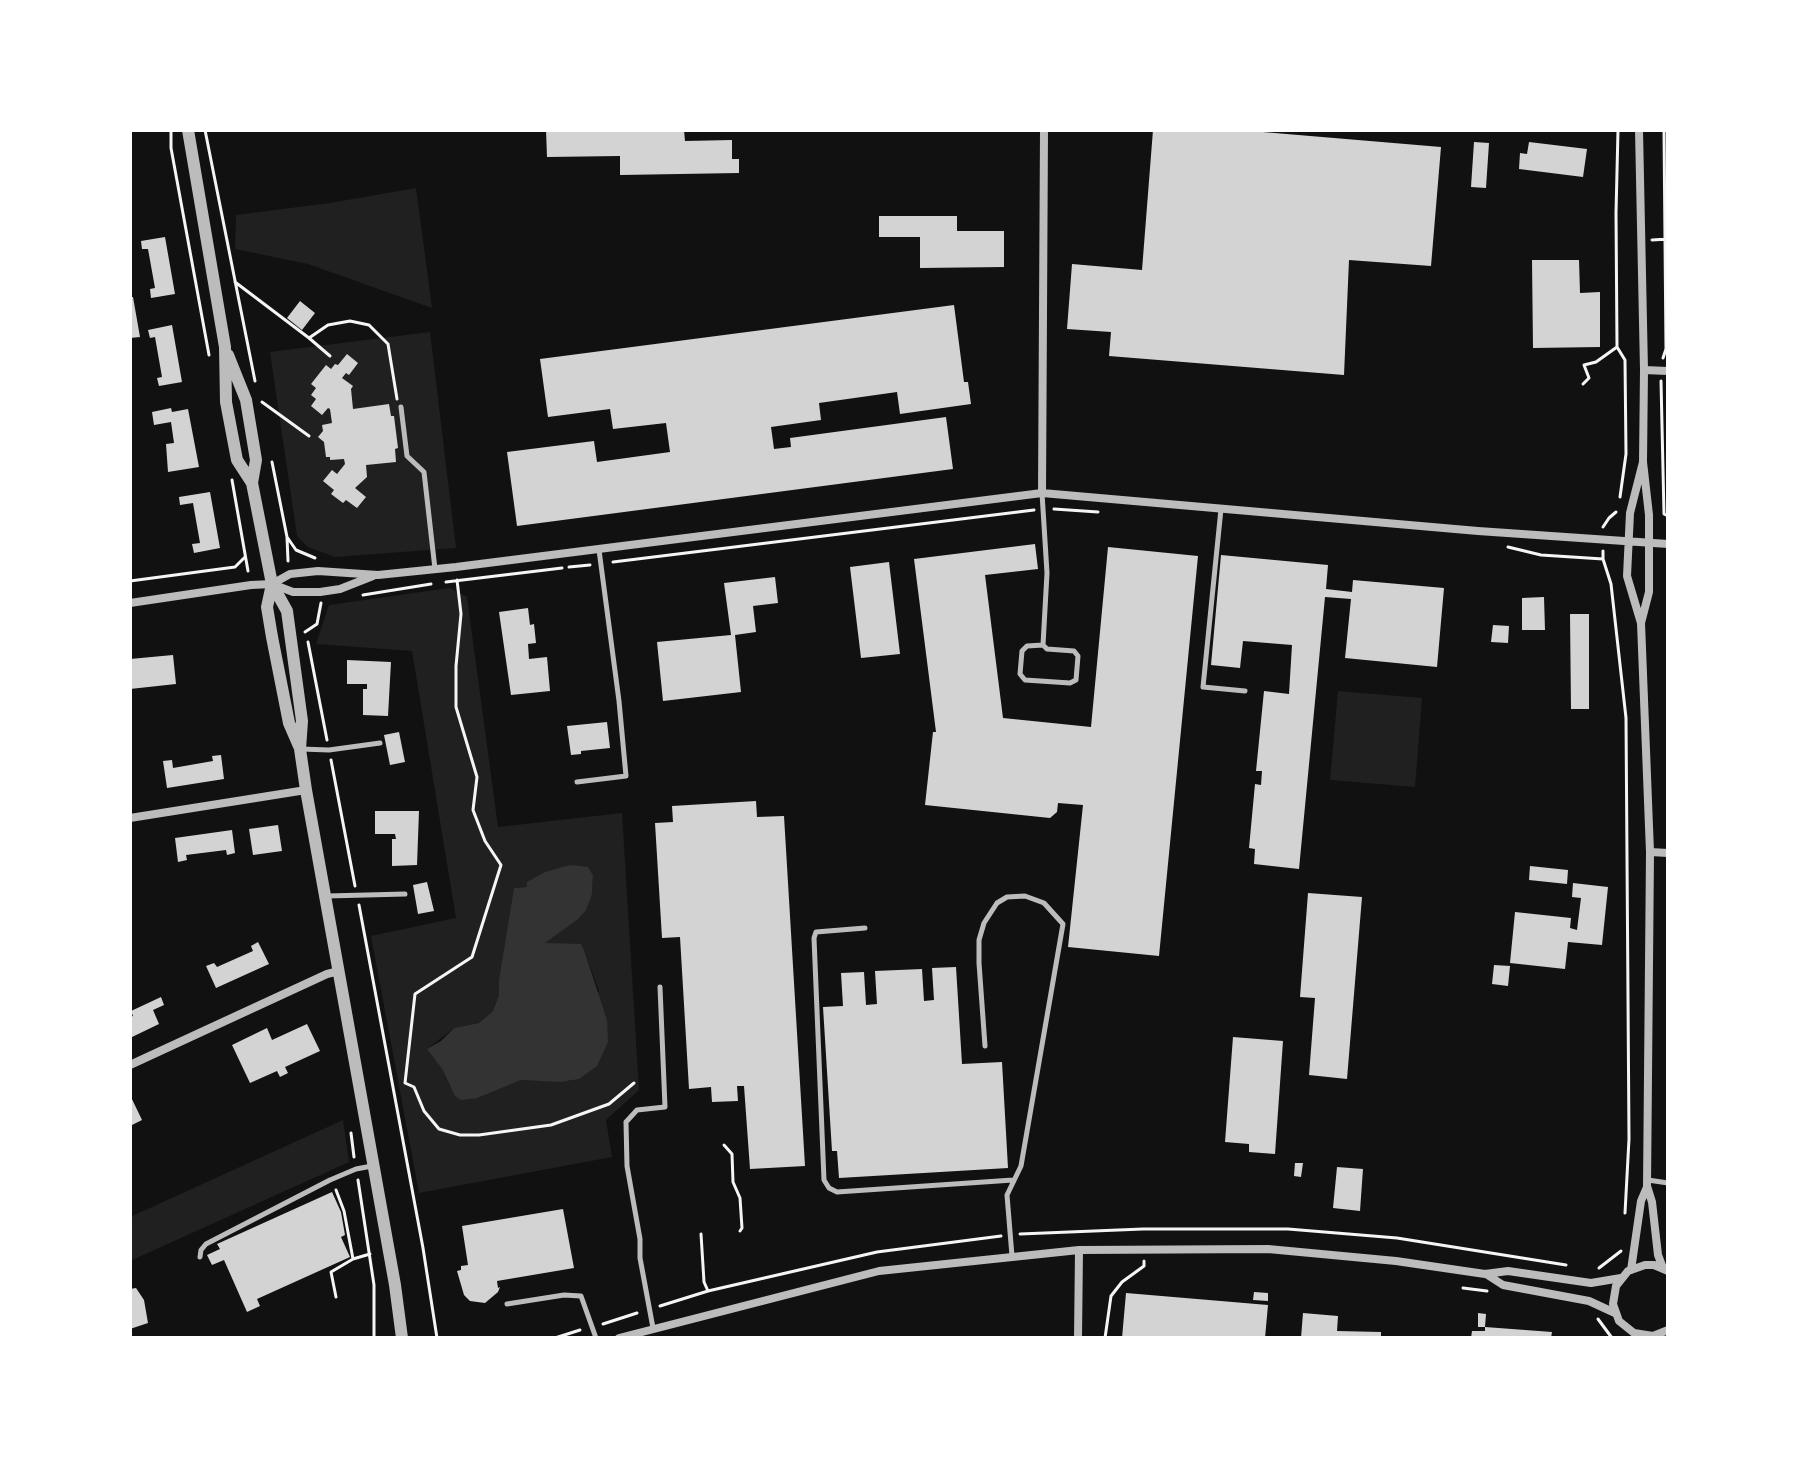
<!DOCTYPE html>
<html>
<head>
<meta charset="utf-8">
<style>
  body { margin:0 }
  #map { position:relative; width:1798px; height:1468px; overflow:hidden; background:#111; font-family:"PT Sans",sans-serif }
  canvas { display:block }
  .frame { position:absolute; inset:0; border:132px solid #fff; pointer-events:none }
</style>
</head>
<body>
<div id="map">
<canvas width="1798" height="1468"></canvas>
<div class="frame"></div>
</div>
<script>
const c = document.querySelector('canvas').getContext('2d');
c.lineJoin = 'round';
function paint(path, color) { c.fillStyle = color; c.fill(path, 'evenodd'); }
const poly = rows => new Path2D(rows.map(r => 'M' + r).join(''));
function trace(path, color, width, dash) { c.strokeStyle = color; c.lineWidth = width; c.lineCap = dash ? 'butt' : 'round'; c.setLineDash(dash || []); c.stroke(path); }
const green = poly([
  [416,188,432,308,308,264,235,249,236,215,330,203],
  [430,332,456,548,335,557,308,547,297,536,270,352],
  [449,588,467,597,498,827,622,813,639,1090,606,1120,612,1157,419,1193,371,936,456,918,412,651,316,644,329,605],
  [588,867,593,875,592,894,561,929,544,943,584,950,599,991,571,1081,521,1080,493,1090,449,1085,442,1069,427,1049,454,1028,479,1023,493,1011,499,995,499,979,514,888,527,887],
  [1338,691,1422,698,1415,787,1330,780],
  [343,1120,349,1162,130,1261,130,1217]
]);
const water = poly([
  [570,865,588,867,593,875,592,894,586,910,578,919,545,943,581,944,584,950,607,1020,608,1042,597,1066,579,1079,561,1082,521,1080,477,1098,461,1100,455,1096,442,1069,427,1049,441,1041,454,1028,479,1023,493,1011,499,995,499,979,514,888,527,887,527,882,545,872]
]);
const building = poly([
  [546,130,684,130,685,141,732,140,732,159,739,159,739,173,620,175,620,156,547,157],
  [1153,130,1239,130,1441,147,1431,266,1349,260,1344,375,1109,356,1111,332,1067,329,1072,264,1142,270],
  [1474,142,1489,143,1486,188,1471,187],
  [1529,142,1587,149,1583,177,1519,169,1520,153,1527,154],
  [879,216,957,216,957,231,1004,231,1004,267,920,268,920,237,879,237],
  [165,237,175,294,151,298,150,289,155,288,148,249,142,249,141,241],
  [1532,260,1579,260,1580,293,1600,292,1600,347,1533,348],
  [130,297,133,297,140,337,130,338],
  [300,301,315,313,302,330,287,318],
  [954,305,964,382,968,382,971,404,900,414,897,392,819,403,821,420,771,427,774,449,791,447,790,438,946,417,953,469,517,526,507,452,594,441,597,462,670,452,666,423,613,429,610,409,548,417,540,359],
  [172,325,182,382,159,386,157,378,162,377,155,337,150,338,148,330],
  [347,354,358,363,349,375,346,373,342,378,353,386,351,389,353,409,389,404,391,416,394,416,398,448,395,449,396,462,366,465,367,477,355,488,366,497,357,508,346,500,343,503,331,494,334,490,323,481,332,470,337,474,345,464,344,459,330,460,330,457,326,457,324,442,318,437,323,431,322,425,332,423,330,409,328,408,322,415,311,406,316,399,311,395,316,388,311,384,326,365,331,369,335,364,338,365],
  [171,408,172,412,188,409,199,467,168,472,166,444,174,443,171,422,154,425,152,412],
  [210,492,220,548,194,553,192,544,200,543,193,503,180,505,179,497],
  [1035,544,1038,569,985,575,1003,718,1091,727,1108,547,1198,556,1159,956,1068,947,1083,805,1058,803,1057,812,1050,818,925,805,933,732,936,732,914,559],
  [1221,555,1328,565,1326,589,1352,592,1353,580,1444,588,1437,667,1345,658,1351,599,1325,597,1299,869,1254,864,1255,849,1249,848,1255,784,1261,785,1262,771,1256,771,1264,691,1289,694,1292,645,1243,641,1240,668,1211,665],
  [889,562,900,654,861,658,850,567],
  [775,577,778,603,753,606,756,632,735,635,741,692,663,701,657,642,731,635,724,583],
  [1544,597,1545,630,1522,630,1522,598],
  [528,608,530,625,534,624,536,643,528,644,529,659,547,657,550,691,511,695,499,612],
  [1570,614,1589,614,1589,709,1571,709],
  [1493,625,1509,626,1508,643,1491,642],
  [173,655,176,684,130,689,130,659],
  [347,660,391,662,388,716,363,715,363,689,367,689,367,684,347,684],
  [607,722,610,748,581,751,581,754,571,755,567,726],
  [399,732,405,762,390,765,384,735],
  [221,755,224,779,167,788,163,761,172,760,173,768,213,761,212,756],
  [756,801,757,817,784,816,805,1166,750,1169,744,1086,737,1086,738,1101,712,1102,711,1087,689,1089,680,937,662,938,655,823,673,822,672,806],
  [375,811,419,811,417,865,392,866,392,839,396,839,395,834,375,834],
  [278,825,282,851,253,855,249,829],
  [232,830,235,853,227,855,226,850,186,855,187,860,178,862,175,838],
  [1530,866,1568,870,1567,884,1529,880],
  [427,882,434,911,418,914,413,885],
  [1573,883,1608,887,1602,945,1568,942,1565,969,1510,963,1515,912,1571,918,1570,928,1577,930,1581,898,1572,897],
  [1308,893,1362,897,1347,1079,1309,1075,1315,998,1300,997],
  [258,942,269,964,216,988,206,966,214,963,217,967,253,951,251,946],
  [1494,965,1510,966,1508,986,1492,984],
  [956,967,962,1064,1002,1062,1008,1168,839,1178,837,1151,832,1151,823,1007,843,1006,841,973,864,972,866,1005,877,1004,875,971,922,969,924,1001,934,1000,932,968],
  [161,997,164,1005,153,1010,159,1024,130,1038,130,1017,133,1016,131,1011],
  [307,1024,320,1051,285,1067,288,1073,280,1077,277,1071,250,1083,232,1045,267,1028,272,1040],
  [1233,1037,1283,1041,1275,1154,1249,1152,1249,1144,1225,1142],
  [130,1095,142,1120,130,1126],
  [1295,1163,1303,1163,1301,1177,1294,1176],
  [1337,1167,1363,1169,1360,1211,1333,1208],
  [332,1192,341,1212,345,1235,341,1237,350,1257,257,1299,260,1306,247,1312,224,1260,212,1265,207,1255,220,1249,217,1244],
  [563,1209,574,1268,497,1281,498,1288,500,1287,498,1292,485,1303,470,1301,464,1295,457,1271,461,1270,461,1266,468,1265,462,1226],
  [136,1288,144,1300,148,1323,130,1329,130,1289],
  [1254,1292,1268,1293,1268,1301,1253,1300],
  [1126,1293,1268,1305,1265,1338,1122,1338],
  [1303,1313,1338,1316,1337,1331,1381,1332,1381,1338,1301,1338],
  [1478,1313,1486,1314,1485,1327,1478,1327],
  [1485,1327,1552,1332,1551,1338,1471,1338,1472,1331,1485,1331]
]);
const path = poly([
  [171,130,171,148,209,355],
  [205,130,255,381],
  [1652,240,1668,239],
  [235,282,309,338,328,325,350,321,369,325,388,344,397,399],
  [309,338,330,356],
  [1617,347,1616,213,1618,130],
  [1663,358,1666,349,1664,130],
  [1661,381,1664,514,1668,516],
  [1583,384,1589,378,1584,365,1596,362,1617,347,1625,360,1626,454,1620,497],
  [262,402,309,436],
  [272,462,287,537,288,561],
  [232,480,248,571],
  [1054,509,1098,512],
  [1603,527,1609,518,1616,512],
  [287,537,296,550,315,558],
  [1508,547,1541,555,1603,559],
  [1603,551,1603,559,1611,584,1626,718,1629,1139,1625,1213],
  [613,562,1034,510],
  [569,567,590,565],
  [457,580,461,614,456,666,456,707,477,777,473,810,485,841,501,865,472,957,415,994,405,1083,414,1087,424,1111,439,1129,460,1135,479,1135,551,1125,609,1104,634,1083],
  [130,581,235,567,245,557],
  [446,582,562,568],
  [363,595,431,584],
  [1668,617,1668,655],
  [305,632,317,624,321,603],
  [308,642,327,740],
  [331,760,355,886],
  [1668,841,1668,725],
  [1668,864,1668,1033],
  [359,905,423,1248,437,1338],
  [351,1133,354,1157],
  [724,1145,732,1154,733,1182,740,1198,742,1228,740,1231],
  [358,1180,374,1285,374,1338],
  [336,1190,344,1211,353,1259],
  [701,1234,704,1282,708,1291],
  [1020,1234,1143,1229,1288,1229,1397,1238,1566,1265],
  [1599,1268,1621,1251],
  [1463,1288,1487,1291],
  [336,1297,331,1272,353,1259,370,1254],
  [660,1306,708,1291,877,1252,1001,1236],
  [1598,1319,1612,1338],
  [603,1324,637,1313],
  [555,1338,580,1330],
  [1105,1338,1111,1296,1122,1282,1144,1266,1144,1261]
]);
const service = poly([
  [401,407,407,456,424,472,435,569],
  [1042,493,1047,573,1043,645,1047,649,1074,651,1078,656,1076,680,1070,683,1025,680,1020,674,1022,651,1027,646,1043,645],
  [1221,509,1203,687,1245,691],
  [301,749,329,750,380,743],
  [577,782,626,776,619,701,599,550],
  [327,896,405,894],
  [865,928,816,932,814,938,824,1180,829,1188,837,1192,1013,1180],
  [985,1046,979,963,979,940,984,923,997,903,1007,897,1025,896,1044,903,1063,924,1021,1166,1007,1195,1012,1256],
  [1648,1180,1668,1183],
  [200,1257,201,1250,206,1244,330,1180,356,1169,372,1166],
  [507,1304,564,1295,581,1296,596,1338],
  [653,1328,640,1258,640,1239,627,1166,626,1122,637,1110,665,1107,660,987]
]);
const minor = poly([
  [1639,130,1644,370,1643,462,1649,515,1649,592,1641,623],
  [1644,370,1668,371],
  [1643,462,1630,513,1627,576,1641,623,1650,852,1647,1186,1652,1202,1658,1255,1663,1268],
  [1042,493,1044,130],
  [272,584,290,574,318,571,378,575,456,567,1042,493,1478,531,1668,544],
  [130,603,251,585,272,584,293,592,320,592,340,589,373,576],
  [130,818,306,790],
  [1650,852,1668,853],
  [130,1065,327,974,339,971],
  [1631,1270,1641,1201,1647,1187],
  [1668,1271,1654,1265,1645,1265,1628,1271,1616,1286,1613,1304,1619,1321,1634,1333,1653,1336,1668,1330],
  [1486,1274,1503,1285,1589,1301,1615,1313],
  [619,1338,879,1271,1079,1250,1268,1249,1396,1261,1485,1274,1508,1271,1591,1283,1621,1278],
  [1078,1338,1079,1250]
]);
const tertiary = poly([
  [188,130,225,347,226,402,237,460,252,483,272,584,287,611,302,721,300,749,306,790,395,1285,402,1338],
  [228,355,246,400,256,460,252,483],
  [272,584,267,607,272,637,289,723,299,746]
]);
paint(green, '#202020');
paint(water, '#333');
paint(building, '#d3d3d3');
trace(path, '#f5f5f5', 3);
trace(service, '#bcbcbc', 5);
trace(minor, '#bcbcbc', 8);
trace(tertiary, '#bcbcbc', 12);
</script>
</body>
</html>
